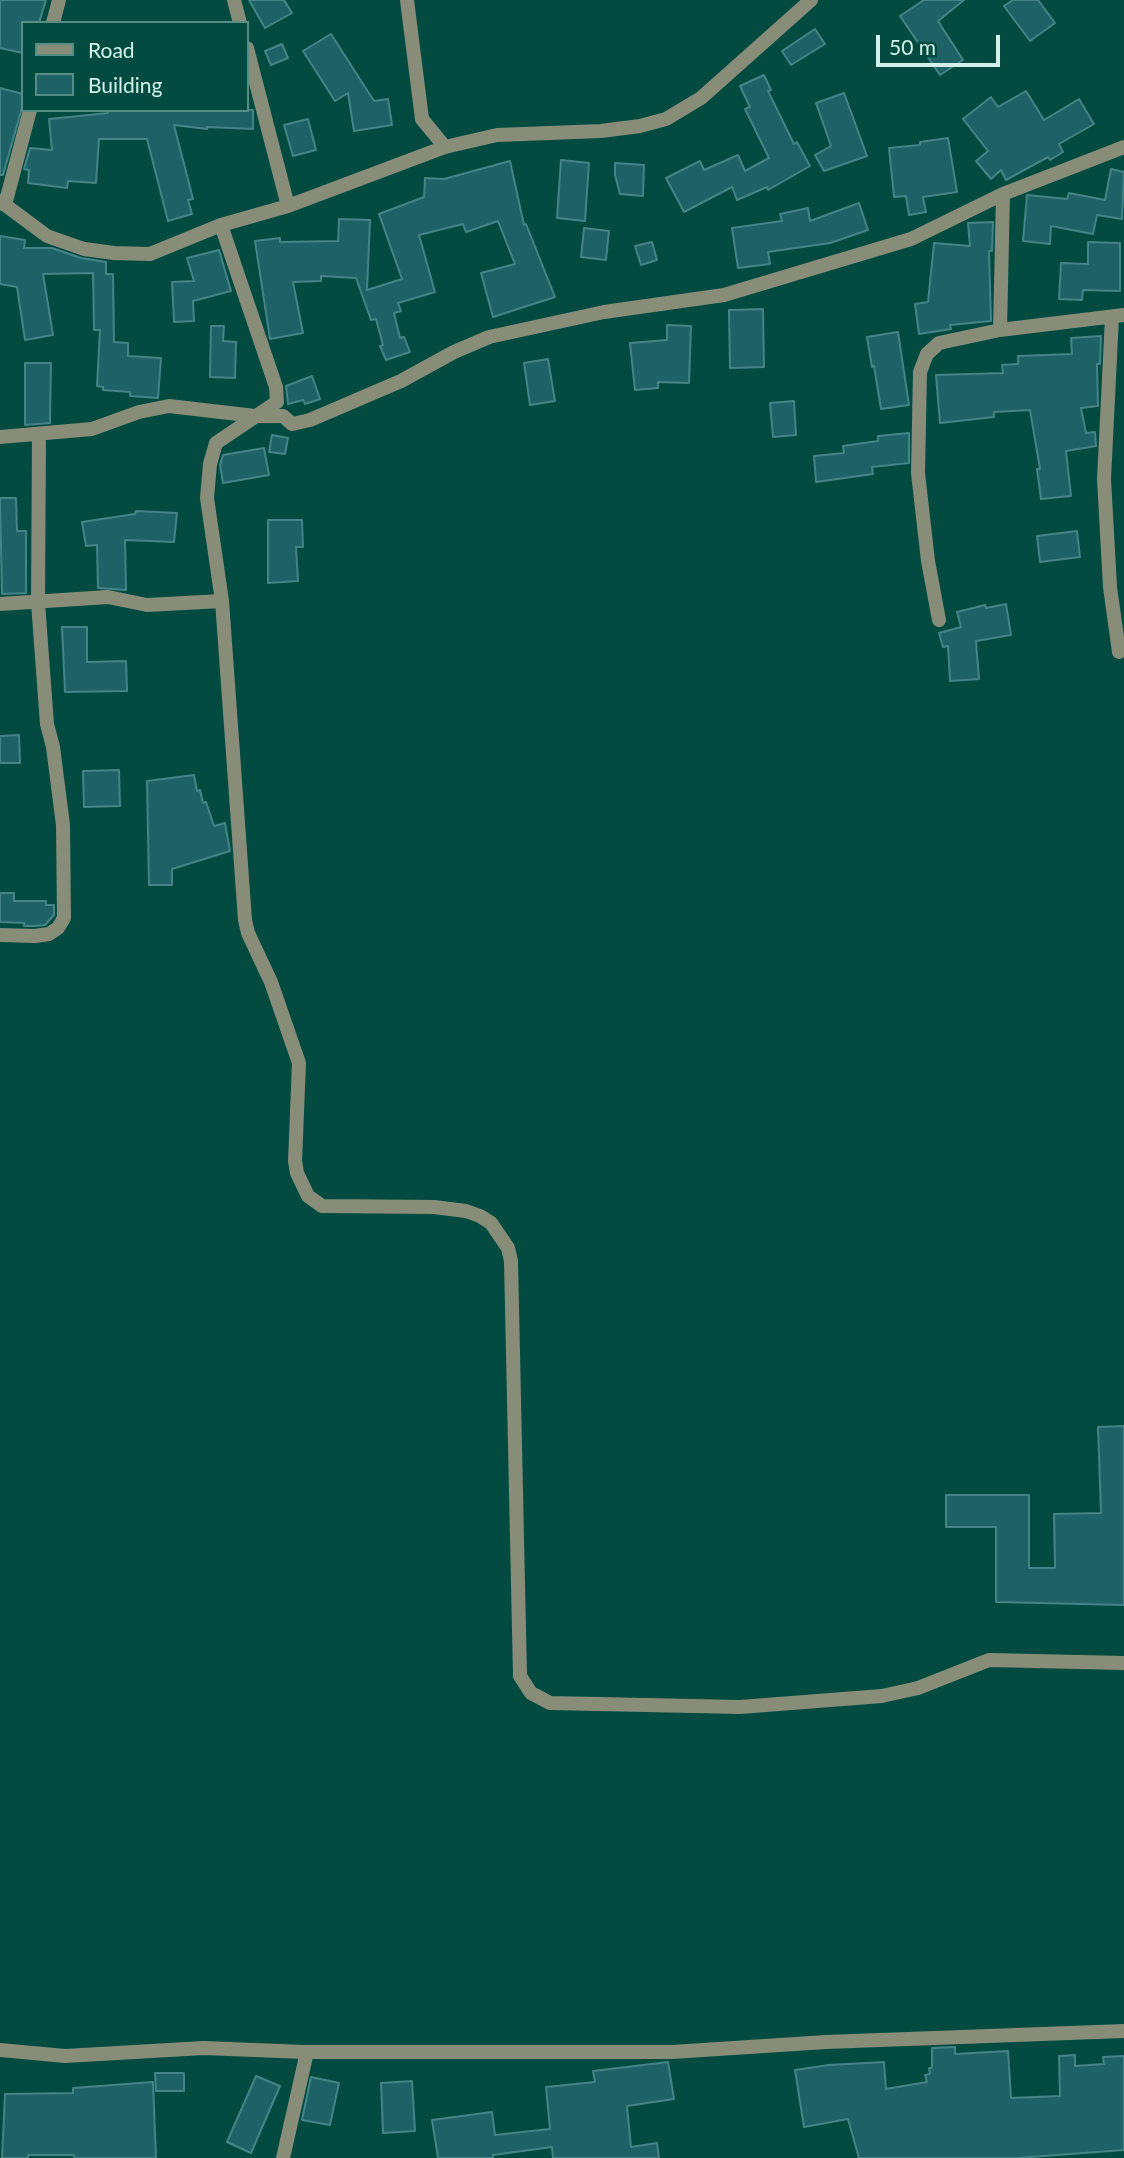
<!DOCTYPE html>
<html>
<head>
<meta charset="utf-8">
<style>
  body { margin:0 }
  #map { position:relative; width:1124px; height:2158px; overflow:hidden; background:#034b41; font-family:Lato,sans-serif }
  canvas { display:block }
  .legend { position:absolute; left:21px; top:21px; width:228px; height:91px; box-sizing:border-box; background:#034b41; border:2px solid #568e85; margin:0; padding:9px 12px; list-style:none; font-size:21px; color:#d3f2eb }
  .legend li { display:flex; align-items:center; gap:14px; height:35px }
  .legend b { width:35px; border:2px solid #568e85 }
  .scale { position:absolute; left:876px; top:35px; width:124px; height:32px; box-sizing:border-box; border:4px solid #d3f2eb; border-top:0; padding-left:9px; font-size:21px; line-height:24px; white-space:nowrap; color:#d3f2eb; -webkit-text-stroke:5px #034b41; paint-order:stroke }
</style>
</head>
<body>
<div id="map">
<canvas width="1124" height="2158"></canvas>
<ul class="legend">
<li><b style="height:9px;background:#888d7a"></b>Road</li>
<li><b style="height:19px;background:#1f6266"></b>Building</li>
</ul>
<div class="scale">50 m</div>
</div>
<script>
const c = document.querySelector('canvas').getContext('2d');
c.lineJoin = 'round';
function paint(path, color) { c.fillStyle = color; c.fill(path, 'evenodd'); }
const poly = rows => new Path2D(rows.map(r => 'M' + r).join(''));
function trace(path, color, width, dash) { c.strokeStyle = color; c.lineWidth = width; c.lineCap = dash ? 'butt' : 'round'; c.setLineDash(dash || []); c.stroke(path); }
const building = poly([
  [0,0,46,0,39,23,23,23,23,53,0,48,0,0],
  [249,0,284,0,292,13,265,28,249,0],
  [924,0,964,0,938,21,963,60,940,75,900,16,924,0],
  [1013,0,1038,0,1055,23,1030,41,1004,6,1013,0],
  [815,29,825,44,791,65,782,51,815,29],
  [331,34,374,101,388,99,392,125,354,131,348,93,335,101,303,51,331,34],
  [282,44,288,58,271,65,265,51,282,44],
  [764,75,771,90,768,91,794,144,797,142,810,166,768,190,767,187,737,200,732,187,684,212,666,178,700,161,704,170,738,155,745,171,769,158,745,109,750,107,740,86,764,75],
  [0,88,23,94,23,104,3,175,0,175,0,88],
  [1026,91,1044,120,1079,99,1094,124,1059,144,1063,152,1050,160,1048,157,1006,180,1001,170,991,179,976,161,988,151,963,119,991,97,998,107,1026,91],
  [844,93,867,156,824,171,815,155,831,146,816,103,844,93],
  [108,110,253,110,253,129,207,127,207,129,174,125,193,199,188,200,192,214,168,221,147,139,99,139,96,183,68,181,67,188,28,183,29,170,24,169,30,148,52,150,49,119,108,113,108,110],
  [308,119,316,150,293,156,284,125,308,119],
  [948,138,957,192,923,197,926,212,909,215,906,196,894,197,889,148,920,145,920,142,948,138],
  [561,160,589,163,585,221,557,218,561,160],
  [510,161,524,225,526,224,555,297,493,317,481,273,515,264,498,221,466,232,463,224,419,235,435,292,398,303,401,311,394,313,400,338,404,337,410,352,386,360,380,346,383,345,376,319,371,320,356,278,321,276,321,281,293,282,303,333,270,339,255,241,280,238,280,242,338,241,339,219,370,220,367,290,402,279,379,214,424,197,425,178,444,179,510,161],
  [615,163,644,165,643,196,620,194,615,175,615,163],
  [1111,169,1124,172,1122,219,1097,215,1093,234,1051,226,1050,244,1023,241,1027,195,1067,199,1069,193,1105,200,1111,169],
  [859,203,868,230,830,243,768,252,770,264,738,268,732,228,782,221,780,214,808,208,810,221,859,203],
  [993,222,992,251,989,251,991,321,950,325,951,329,919,334,915,304,928,302,934,243,970,246,968,223,993,222],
  [584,228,609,231,606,260,581,257,584,228],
  [0,236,25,240,24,248,52,248,81,258,106,262,106,274,113,274,114,342,128,343,128,356,161,358,158,398,130,396,130,392,103,390,103,387,97,386,100,330,94,330,93,273,43,274,53,335,25,340,17,287,0,284,0,236],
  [652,242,657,260,641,265,635,246,652,242],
  [1088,242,1120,243,1120,291,1083,290,1082,300,1059,299,1061,263,1088,264,1088,242],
  [219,250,231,291,193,301,194,321,174,322,172,282,194,281,187,258,219,250],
  [763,309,764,367,730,368,729,310,763,309],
  [667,325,691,326,689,383,658,382,658,388,635,390,630,343,667,340,667,325],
  [211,326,224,326,223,341,236,342,235,378,210,377,211,326],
  [898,332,909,405,881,409,874,366,872,367,867,337,898,332],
  [1101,336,1100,364,1097,364,1098,406,1081,408,1086,433,1095,432,1096,446,1066,451,1071,496,1041,499,1037,469,1040,469,1030,410,994,412,994,417,940,423,936,375,1003,373,1002,365,1018,364,1018,356,1072,354,1071,338,1101,336],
  [548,359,555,401,530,405,524,363,548,359],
  [25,363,51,363,50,423,25,425,25,363],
  [312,376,320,399,305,404,303,400,288,404,286,386,312,376],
  [794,401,796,435,773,437,770,403,794,401],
  [909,433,909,463,872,467,873,474,816,482,814,456,844,453,843,446,878,441,878,436,909,433],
  [272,435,288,438,285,454,269,452,272,435],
  [264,448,269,475,223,483,220,465,223,455,264,448],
  [0,498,16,498,17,531,26,531,26,593,2,594,0,498],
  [136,511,177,513,174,542,125,540,126,590,98,588,97,545,86,546,82,522,135,514,136,511],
  [268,520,302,520,303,547,296,547,298,581,268,583,268,520],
  [1077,531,1080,557,1040,562,1037,536,1077,531],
  [1006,604,1011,635,976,641,979,679,950,681,948,646,943,647,939,633,961,627,957,612,985,605,986,608,1006,604],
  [62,627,87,627,87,662,126,661,127,691,65,692,62,627],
  [19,735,20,763,0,763,0,736,19,735],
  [119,770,120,806,84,807,83,771,119,770],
  [194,775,197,791,200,790,203,803,206,802,214,826,225,823,230,851,172,869,172,885,149,885,147,781,194,775],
  [0,893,14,893,14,901,46,901,46,905,54,905,54,915,45,925,34,926,24,926,24,923,0,922,0,893],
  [1124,1426,1124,1605,996,1602,996,1527,946,1527,946,1495,1029,1495,1029,1568,1055,1568,1054,1514,1101,1513,1098,1427,1124,1426],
  [955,2047,955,2054,1008,2051,1011,2098,1060,2096,1059,2056,1075,2055,1075,2066,1104,2064,1103,2057,1124,2056,1124,2150,1017,2158,859,2158,848,2119,804,2127,795,2070,829,2065,884,2062,886,2089,927,2082,925,2075,930,2074,929,2068,932,2068,932,2048,955,2047],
  [668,2062,674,2099,627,2106,631,2147,657,2143,659,2158,553,2158,552,2147,493,2155,493,2158,438,2158,432,2120,492,2112,495,2135,550,2129,546,2087,595,2082,593,2071,668,2062],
  [155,2073,184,2073,184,2091,156,2091,155,2073],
  [256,2076,280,2086,251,2153,227,2142,256,2076],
  [311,2077,339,2083,330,2125,302,2120,311,2077],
  [412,2081,415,2131,383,2133,381,2083,412,2081],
  [153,2082,156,2158,74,2158,74,2155,28,2155,28,2158,2,2158,5,2094,73,2093,73,2088,153,2082]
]);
const minor = poly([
  [234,0,240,23],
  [407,0,422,119,445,147],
  [53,23,59,0],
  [247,48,288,206],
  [1003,194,1000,330,1124,315],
  [0,201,47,236,84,249,114,253,150,254,221,225,288,206,445,147,497,135,601,131,640,126,666,119,701,98,811,0],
  [5,205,30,110],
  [221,225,276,387,277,402,216,443,210,464,207,498,222,601,245,920,248,933,271,982,299,1063,295,1161,297,1173,308,1196,322,1206,434,1207,466,1211,480,1216,491,1223,508,1248,511,1261,520,1676,531,1693,550,1703,740,1707,882,1696,918,1688,989,1660,1124,1663],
  [1112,317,1104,479,1110,587,1119,652],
  [0,437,92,429,139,412,169,406,255,416,283,416,292,424,310,420,401,381,454,352,489,337,604,312,724,295,911,239,1003,194,1124,147],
  [0,604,108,597,147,605,222,601],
  [939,620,928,561,918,473,920,372,927,354,939,343,1000,330],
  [0,935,35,936,49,934,58,928,64,918,63,825,53,747,47,724,38,603,39,435],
  [0,2050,65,2056,204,2048,305,2052,672,2052,826,2042,1124,2031],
  [283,2158,307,2052]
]);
paint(building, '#1f6266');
trace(building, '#448487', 2);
trace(minor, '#888d7a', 14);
</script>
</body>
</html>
